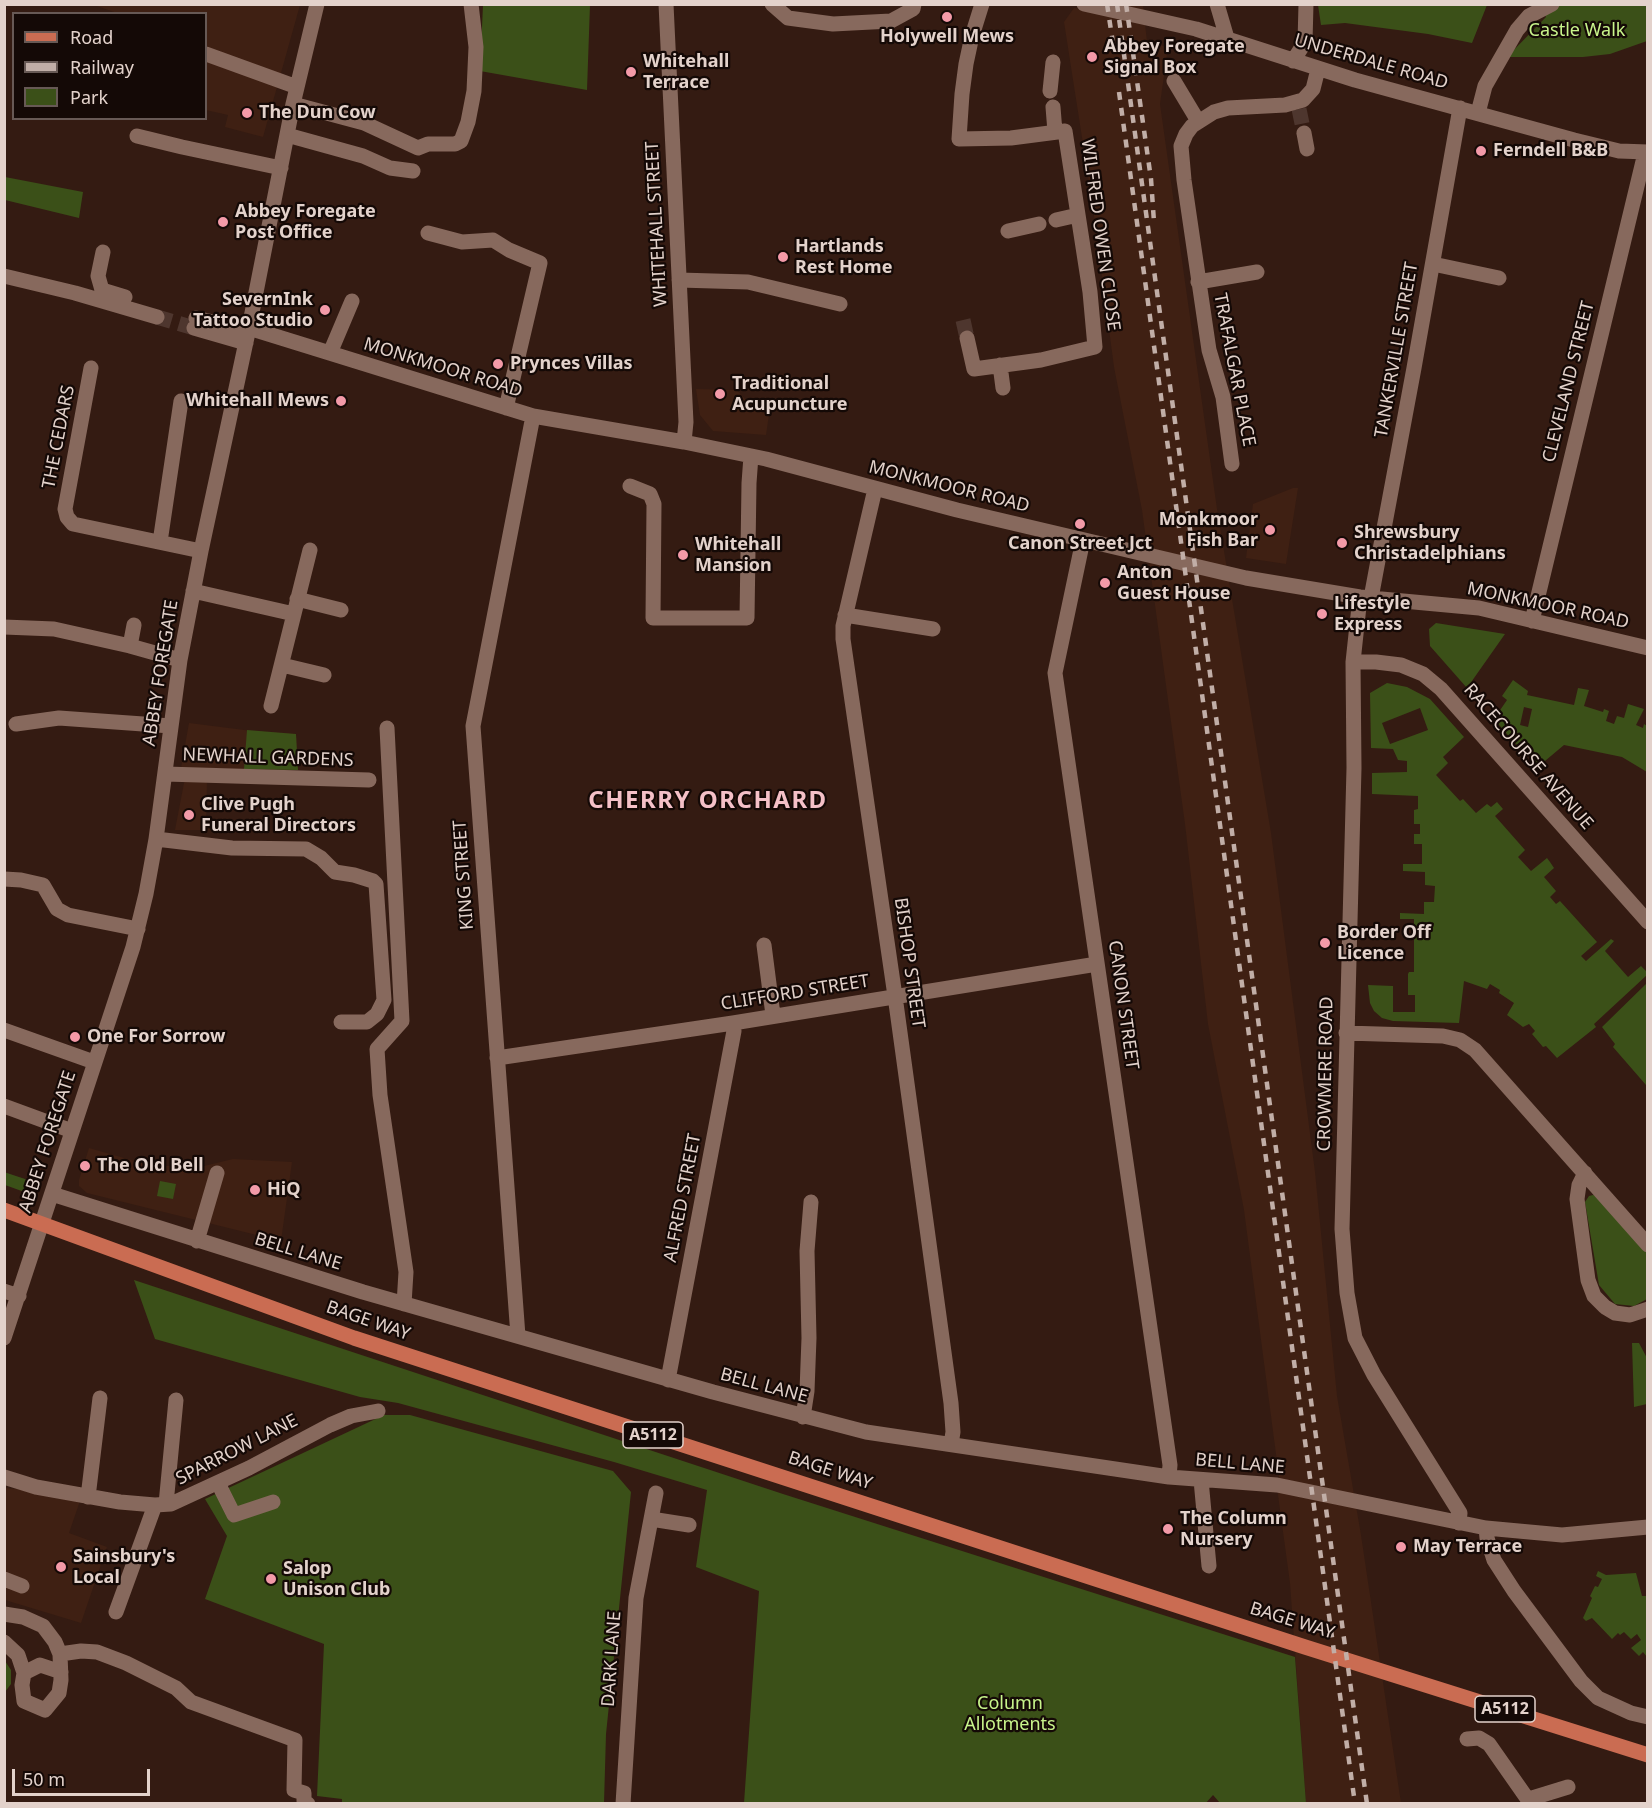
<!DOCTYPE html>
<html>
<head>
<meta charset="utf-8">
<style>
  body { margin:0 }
  #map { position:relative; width:1652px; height:1808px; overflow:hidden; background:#341b12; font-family:"Noto Sans",sans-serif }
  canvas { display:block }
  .frame { position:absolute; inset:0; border:6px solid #e3d2cb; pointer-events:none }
  .legend { position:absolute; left:12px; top:12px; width:195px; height:108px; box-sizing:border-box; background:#140906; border:2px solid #675955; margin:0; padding:8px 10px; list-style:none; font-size:18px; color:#e3d2cb }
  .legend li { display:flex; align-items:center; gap:12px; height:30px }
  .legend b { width:30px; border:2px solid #675955 }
  .scale { position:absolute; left:12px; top:1769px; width:138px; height:27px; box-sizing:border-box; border:3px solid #e3d2cb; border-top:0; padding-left:8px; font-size:18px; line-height:21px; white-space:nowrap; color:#e3d2cb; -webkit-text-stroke:4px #140906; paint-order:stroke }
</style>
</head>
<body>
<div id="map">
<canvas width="1652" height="1808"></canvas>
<div class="frame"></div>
<ul class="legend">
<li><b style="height:8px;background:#ca6c52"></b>Road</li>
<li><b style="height:8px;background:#c1aea7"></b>Railway</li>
<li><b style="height:16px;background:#3b5018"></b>Park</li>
</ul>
<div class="scale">50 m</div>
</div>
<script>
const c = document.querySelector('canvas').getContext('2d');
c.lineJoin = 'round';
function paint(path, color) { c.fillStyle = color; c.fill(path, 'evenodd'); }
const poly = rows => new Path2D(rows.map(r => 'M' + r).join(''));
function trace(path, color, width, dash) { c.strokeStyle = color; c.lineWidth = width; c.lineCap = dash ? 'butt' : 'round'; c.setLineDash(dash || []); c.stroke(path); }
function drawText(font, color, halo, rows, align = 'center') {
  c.font = font + ' "Noto Sans",sans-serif'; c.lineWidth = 4.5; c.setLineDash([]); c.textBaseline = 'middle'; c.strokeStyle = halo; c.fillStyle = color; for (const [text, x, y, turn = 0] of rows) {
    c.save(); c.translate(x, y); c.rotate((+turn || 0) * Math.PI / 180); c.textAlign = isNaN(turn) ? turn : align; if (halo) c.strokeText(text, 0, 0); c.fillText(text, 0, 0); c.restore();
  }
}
const built = poly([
  [94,5,300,5,263,137,225,127,228,115,206,110,206,14,117,13],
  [1091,5,1143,5,1147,42,1168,47,1160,104,1217,509,1271,833,1315,1172,1337,1396,1361,1535,1401,1803,1306,1803,1290,1583,1278,1495,1279,1477,1244,1210,1208,1024,1185,824,1142,510,1114,367,1093,208,1064,22,1074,8,1092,10],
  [696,389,737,390,745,399,771,401,766,435,713,431,700,415],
  [1293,488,1298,488,1286,564,1246,558,1253,504],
  [189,723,252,731,296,734,298,770,181,768],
  [185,778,207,779,206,830,175,830],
  [89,1148,152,1166,204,1166,233,1159,292,1162,281,1241,87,1193,79,1186,79,1180],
  [4,1488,33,1490,80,1501,69,1533,107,1547,81,1623,5,1600]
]);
const green = poly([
  [483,5,590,5,587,90,480,71],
  [1318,5,1318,4,1487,5,1472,43,1428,34,1345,23,1321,25],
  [1539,5,1647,5,1647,41,1610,54,1583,57,1507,57,1546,17],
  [5,177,83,192,79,218,5,200],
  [1436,623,1505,634,1467,688,1430,646,1429,629],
  [1513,680,1528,691,1527,695,1574,705,1578,688,1589,690,1584,706,1603,712,1604,709,1609,711,1606,721,1614,724,1617,716,1624,718,1628,704,1644,709,1636,725,1643,728,1644,724,1647,726,1647,772,1622,757,1564,745,1539,766,1513,741,1494,719,1507,700,1502,696],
  [1524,707,1532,709,1528,727,1520,725],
  [1387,683,1407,687,1430,699,1464,737,1443,757,1448,763,1436,775,1460,801,1463,799,1476,813,1487,804,1491,807,1497,802,1503,809,1495,816,1525,850,1518,857,1531,871,1547,858,1550,862,1554,868,1544,877,1556,891,1550,897,1556,904,1560,901,1597,942,1581,956,1586,961,1611,939,1614,941,1605,951,1628,977,1641,966,1647,972,1647,975,1594,1024,1596,1027,1557,1058,1546,1046,1543,1047,1532,1034,1535,1031,1529,1024,1523,1027,1507,1015,1514,1003,1499,993,1500,990,1490,984,1487,989,1464,981,1459,1023,1393,1021,1382,1018,1374,1011,1370,1003,1368,985,1393,986,1393,1012,1415,1012,1415,995,1408,995,1408,974,1409,972,1414,972,1414,919,1400,919,1400,913,1424,914,1424,902,1434,902,1435,886,1425,885,1425,872,1403,871,1403,864,1422,864,1422,844,1414,844,1414,834,1420,834,1420,824,1414,824,1414,810,1418,809,1418,796,1372,794,1372,773,1407,772,1407,761,1398,760,1393,749,1371,748,1370,693],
  [1420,708,1428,730,1390,744,1382,723],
  [247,730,296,734,298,770,244,769],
  [1647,983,1648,1083,1646,1085,1613,1047,1615,1044,1602,1027],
  [4,1172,34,1182,30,1194,5,1185],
  [160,1181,176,1184,173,1199,157,1196],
  [1593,1195,1597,1196,1647,1253,1647,1299,1634,1306,1615,1304,1599,1285,1585,1202,1589,1196],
  [134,1280,783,1494,1295,1657,1306,1803,1220,1803,1213,1795,1205,1804,744,1803,759,1591,696,1567,707,1490,614,1462,398,1403,360,1397,155,1339],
  [1632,1343,1639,1343,1648,1360,1647,1404,1634,1407],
  [384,1415,410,1415,613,1471,631,1492,606,1734,604,1803,342,1804,342,1799,317,1796,324,1644,205,1599,227,1536,205,1499],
  [1598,1571,1606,1575,1636,1573,1642,1596,1647,1596,1647,1657,1643,1652,1639,1656,1631,1648,1641,1640,1637,1634,1631,1639,1624,1632,1620,1635,1618,1633,1612,1639,1592,1618,1586,1621,1583,1618,1592,1598,1590,1596,1595,1586,1598,1587,1602,1579,1596,1576],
  [5,1661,11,1670,11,1684,5,1692]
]);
const minorTunnel = poly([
  [1299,109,1304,133],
  [157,317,194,328],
  [963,320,967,338]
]);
const minor = poly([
  [666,4,686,422,684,442],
  [772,4,788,18,833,24,891,21,913,9,914,4],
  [1084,4,1196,29,1355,80,1574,140,1619,151,1648,152],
  [1217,4,1227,38],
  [206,54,297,87],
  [1293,61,1305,42,1306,4],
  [1174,81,1198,121],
  [1050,91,1053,62],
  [293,104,364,123,418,148,428,144,455,144,461,141,468,122,474,91,476,47,471,4],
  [1053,107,1055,132],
  [1478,113,1485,86,1517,30,1529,16,1552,4],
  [1304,133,1307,149],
  [287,135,363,156,390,168,413,171],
  [137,136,182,147,281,168],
  [1056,220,1078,215],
  [1008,231,1039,224],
  [428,233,462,242,493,240,509,250,540,263,506,408],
  [103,252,98,276,102,290,125,297],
  [1433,264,1499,278],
  [4,276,75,293,157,317],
  [679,280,748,282,840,304],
  [1198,282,1257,272],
  [196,318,249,331],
  [194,328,246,343],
  [249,328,533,416,684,442,766,459,957,510,1246,578,1360,597,1479,608,1648,648],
  [967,338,974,369,1041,360,1095,347,1090,292,1065,131,1011,138,959,139,962,94,966,64,972,36,982,4],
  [330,353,352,301],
  [1000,365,1003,388],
  [91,368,65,509,67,517,73,524,201,551],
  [1232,464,1223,397,1209,350,1184,180,1181,146,1186,134,1192,126,1214,112,1228,108,1285,105,1303,100,1313,89,1318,69],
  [630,486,650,494,654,504,653,618,747,618,749,483,751,456],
  [875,489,843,626,843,639,895,996,951,1403,953,1432,951,1444],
  [1083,540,1055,673,1170,1465,1169,1477],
  [160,542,181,401],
  [193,591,294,614],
  [1360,597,1353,662,1354,768,1342,1229,1347,1293,1355,1338,1374,1375,1460,1513,1459,1523],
  [1371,598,1414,368,1460,108],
  [297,599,341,610],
  [845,615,933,629],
  [1532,621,1645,153],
  [4,627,54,629,130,646,180,660],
  [130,646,134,625],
  [1353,662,1376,662,1401,665,1423,674,1441,689,1648,922],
  [282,665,324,675],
  [271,706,310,550],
  [16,724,59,718,171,726],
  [387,728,402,1021,377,1049,380,1095,406,1272,404,1304],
  [165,774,369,780],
  [156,839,232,848,306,849,321,858,335,872,354,875,373,881,376,884,384,1000,377,1014,367,1022,341,1022],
  [4,879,21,880,43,885,57,909,68,915,138,929],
  [764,945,773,1015],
  [4,1030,94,1062],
  [1346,1033,1443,1036,1460,1040,1475,1050,1648,1245],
  [497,1058,733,1023,1097,964],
  [4,1106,72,1131],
  [1585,1173,1579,1185,1577,1199,1588,1280,1594,1296,1605,1307,1615,1313,1630,1315,1648,1309],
  [52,1194,363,1292,713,1392,866,1432,1169,1477,1277,1485,1486,1528,1562,1535,1648,1527],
  [197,1241,217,1173],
  [4,1291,19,1296],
  [518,1336,473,726,533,416],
  [4,1338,133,947,146,894,156,839,180,660,201,551,249,328,293,104,317,4],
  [668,1380,734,1031,733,1023],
  [803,1417,807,1391,809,1338,807,1251,811,1202],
  [4,1477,36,1487,120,1502,155,1505,171,1504,249,1468,330,1425,351,1416,378,1411],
  [1201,1480,1209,1566],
  [218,1483,234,1515,273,1502],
  [88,1497,100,1398],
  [166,1504,176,1400],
  [651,1519,689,1525],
  [1486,1528,1487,1538,1494,1560,1514,1591,1581,1681,1598,1698,1631,1713,1648,1717],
  [4,1579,22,1586],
  [116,1612,155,1505],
  [4,1614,23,1617,43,1626,55,1642,60,1654,61,1680,59,1693,45,1710,24,1701,22,1685,24,1673,18,1655,4,1642],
  [60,1654,81,1651,97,1652,126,1663,176,1688,191,1702,295,1740,294,1790,304,1793,304,1801,308,1804],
  [24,1673,40,1665,61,1672],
  [1467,1739,1479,1738,1489,1744,1531,1804],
  [1529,1799,1568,1787],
  [623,1804,636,1598,656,1493]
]);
const major = poly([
  [4,1210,354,1338,1305,1647,1648,1755]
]);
const rail = poly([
  [1107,4,1114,50],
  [1117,4,1367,1804],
  [1126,4,1151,179,1154,222],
  [1119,92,1355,1804]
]);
const markers = [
  [947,17,6,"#f39aa8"],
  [1092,57,6,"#f39aa8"],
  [631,72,6,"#f39aa8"],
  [247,113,6,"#f39aa8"],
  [1481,151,6,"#f39aa8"],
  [223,222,6,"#f39aa8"],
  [783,257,6,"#f39aa8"],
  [325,310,6,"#f39aa8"],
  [498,364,6,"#f39aa8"],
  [720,394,6,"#f39aa8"],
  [341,401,6,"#f39aa8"],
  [1080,524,6,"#f39aa8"],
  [1270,530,6,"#f39aa8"],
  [1342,543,6,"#f39aa8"],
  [683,555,6,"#f39aa8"],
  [1105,583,6,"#f39aa8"],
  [1322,614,6,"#f39aa8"],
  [189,815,6,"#f39aa8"],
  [1325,943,6,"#f39aa8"],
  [75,1037,6,"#f39aa8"],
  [85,1166,6,"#f39aa8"],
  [255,1190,6,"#f39aa8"],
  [1168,1529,6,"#f39aa8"],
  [1401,1547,6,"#f39aa8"],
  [61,1567,6,"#f39aa8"],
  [271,1579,6,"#f39aa8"]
];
const shields = [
  [653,1435,60],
  [1505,1709,60]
];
const shieldNames = [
  ["A5112",653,1435],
  ["A5112",1505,1709]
];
const parkNames = [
  ["Castle Walk",1577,31],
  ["Column",1010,1704],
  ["Allotments",1010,1725]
];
const poiNames = [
  ["Holywell Mews",947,37,"center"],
  ["Abbey Foregate",1104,47],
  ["Signal Box",1104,68],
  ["Whitehall",643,62],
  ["Terrace",643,83],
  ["The Dun Cow",259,113],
  ["Ferndell B&B",1493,151],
  ["Abbey Foregate",235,212],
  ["Post Office",235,233],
  ["Hartlands",795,247],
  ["Rest Home",795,268],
  ["SevernInk",313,300,"right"],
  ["Tattoo Studio",313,321,"right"],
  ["Prynces Villas",510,364],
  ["Traditional",732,384],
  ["Acupuncture",732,405],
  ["Whitehall Mews",329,401,"right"],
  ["Monkmoor",1258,520,"right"],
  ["Fish Bar",1258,541,"right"],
  ["Shrewsbury",1354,533],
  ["Christadelphians",1354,554],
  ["Canon Street Jct",1080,544,"center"],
  ["Whitehall",695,545],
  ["Mansion",695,566],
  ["Anton",1117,573],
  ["Guest House",1117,594],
  ["Lifestyle",1334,604],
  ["Express",1334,625],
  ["Clive Pugh",201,805],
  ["Funeral Directors",201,826],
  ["Border Off",1337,933],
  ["Licence",1337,954],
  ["One For Sorrow",87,1037],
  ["The Old Bell",97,1166],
  ["HiQ",267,1190],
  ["The Column",1180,1519],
  ["Nursery",1180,1540],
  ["May Terrace",1413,1547],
  ["Sainsbury's",73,1557],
  ["Local",73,1578],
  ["Salop",283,1569],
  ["Unison Club",283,1590]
];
const streetNames = [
  ["UNDERDALE ROAD",1371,62,16],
  ["WHITEHALL STREET",657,224,-93],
  ["WILFRED OWEN CLOSE",1100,235,82],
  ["TANKERVILLE STREET",1397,350,-80],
  ["MONKMOOR ROAD",443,368,17],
  ["TRAFALGAR PLACE",1234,370,79],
  ["CLEVELAND STREET",1569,382,-76],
  ["THE CEDARS",59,437,-79],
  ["MONKMOOR ROAD",949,487,14],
  ["MONKMOOR ROAD",1548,606,12],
  ["ABBEY FOREGATE",161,673,-81],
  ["RACECOURSE AVENUE",1528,757,49],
  ["NEWHALL GARDENS",268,758,2],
  ["KING STREET",464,875,-94],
  ["BISHOP STREET",909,963,82],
  ["CLIFFORD STREET",795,993,-9],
  ["CANON STREET",1123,1005,82],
  ["CROWMERE ROAD",1326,1074,-89],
  ["ABBEY FOREGATE",48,1142,-72],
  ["ALFRED STREET",683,1198,-79],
  ["BELL LANE",298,1252,17],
  ["BAGE WAY",368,1321,19],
  ["BELL LANE",764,1386,15],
  ["SPARROW LANE",237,1450,-27],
  ["BELL LANE",1240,1464,5],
  ["BAGE WAY",830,1471,18],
  ["BAGE WAY",1292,1621,17],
  ["DARK LANE",612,1659,-86]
];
const districtNames = [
  ["CHERRY ORCHARD",708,801]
];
paint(built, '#3f2013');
paint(green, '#3b5018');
trace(minorTunnel, '#4e362e', 15, [15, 8]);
trace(minor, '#87695d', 15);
trace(major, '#ca6c52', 15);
trace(rail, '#c1aea7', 4.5, [8, 8]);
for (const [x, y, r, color] of markers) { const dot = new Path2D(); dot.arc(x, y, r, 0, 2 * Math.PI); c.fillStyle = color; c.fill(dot); trace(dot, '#140906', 2); }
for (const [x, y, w] of shields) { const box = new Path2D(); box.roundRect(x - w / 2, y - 13, w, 26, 4.5); c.fillStyle = '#140906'; c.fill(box); trace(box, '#e3d2cb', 1.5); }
drawText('bold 16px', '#e3d2cb', null, shieldNames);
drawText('18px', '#c8f48b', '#140906', parkNames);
drawText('bold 18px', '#e3d2cb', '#140906', poiNames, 'left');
drawText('18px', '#e3d2cb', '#140906', streetNames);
c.letterSpacing = '1.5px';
drawText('bold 24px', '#f4c0c7', '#140906', districtNames);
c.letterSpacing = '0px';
</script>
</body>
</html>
